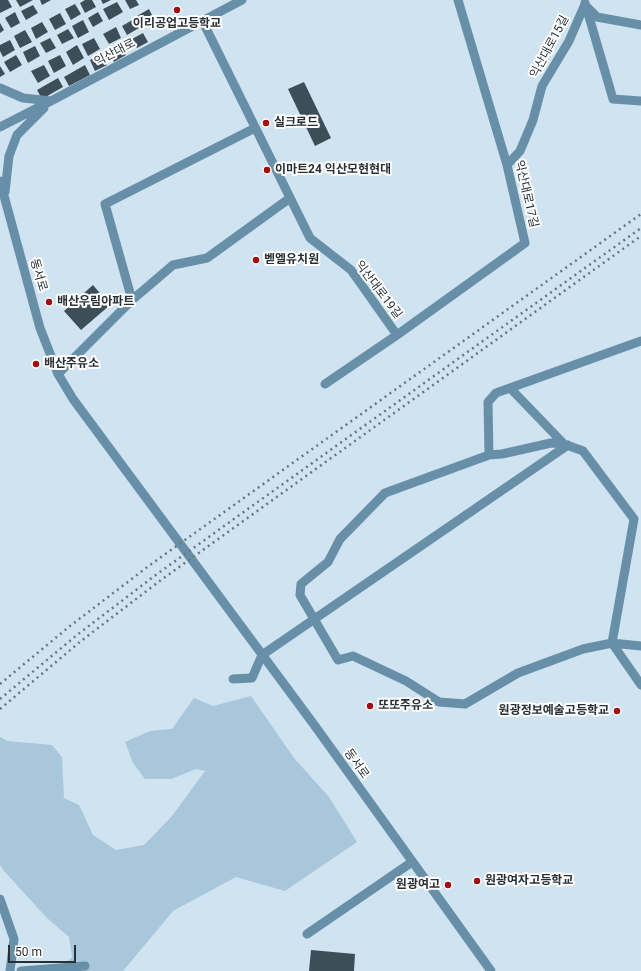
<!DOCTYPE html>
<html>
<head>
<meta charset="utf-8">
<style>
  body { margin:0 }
  #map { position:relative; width:641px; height:971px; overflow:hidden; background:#cfe3f0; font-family:Roboto,sans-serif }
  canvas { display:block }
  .scale { position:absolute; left:8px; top:945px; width:68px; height:18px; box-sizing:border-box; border:2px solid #293035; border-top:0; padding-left:5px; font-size:12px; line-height:14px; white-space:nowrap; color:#293035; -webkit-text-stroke:3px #fff; paint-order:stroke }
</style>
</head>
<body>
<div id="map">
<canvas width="641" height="971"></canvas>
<div class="scale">50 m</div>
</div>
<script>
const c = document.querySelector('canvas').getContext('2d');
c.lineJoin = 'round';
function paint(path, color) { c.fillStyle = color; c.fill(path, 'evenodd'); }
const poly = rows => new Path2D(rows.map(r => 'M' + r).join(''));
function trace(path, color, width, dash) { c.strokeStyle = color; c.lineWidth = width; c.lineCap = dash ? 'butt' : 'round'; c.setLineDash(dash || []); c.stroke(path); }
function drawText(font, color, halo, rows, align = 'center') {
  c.font = font + ' Roboto,"Noto Sans KR",sans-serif'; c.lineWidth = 4; c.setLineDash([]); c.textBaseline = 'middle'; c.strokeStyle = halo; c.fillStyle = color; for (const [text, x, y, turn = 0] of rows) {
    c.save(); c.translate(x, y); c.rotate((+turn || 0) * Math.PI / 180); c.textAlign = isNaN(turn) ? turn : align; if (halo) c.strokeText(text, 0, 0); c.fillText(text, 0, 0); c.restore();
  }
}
const green = poly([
  [251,696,294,758,329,797,357,842,285,891,236,877,173,911,123,971,58,971,72,957,69,937,47,918,4,871,0,865,0,737,7,741,52,745,62,757,64,798,79,805,93,835,116,850,144,845,172,816,205,771,196,769,171,779,145,779,133,763,125,742,150,731,172,729,194,698,213,706]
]);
const building = poly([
  [0,0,8,0,12,7,0,13],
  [16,0,33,0,20,7],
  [40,0,51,0,42,5],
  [85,0,92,0,96,7,85,13,80,3],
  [101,0,111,0,103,4],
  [125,0,136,0,139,5,130,9],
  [117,2,123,12,109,20,103,9],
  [75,4,81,14,71,20,65,9],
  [33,5,38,13,26,20,21,11],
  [149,9,155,21,143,27,137,16],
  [15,12,20,23,11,28,5,18],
  [98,12,103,21,93,27,88,18],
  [60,13,66,24,55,30,49,19],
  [134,19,139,28,127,35,122,26],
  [83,20,89,32,78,38,72,26],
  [42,22,48,32,36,39,31,28],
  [0,23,4,30,0,33],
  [116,27,121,38,109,44,103,34],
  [68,29,74,38,62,44,57,35],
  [25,30,32,42,20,48,14,36],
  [143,33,148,42,137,48,132,39],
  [50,38,56,48,46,53,40,43],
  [94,38,100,49,88,56,82,44],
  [10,40,15,50,3,57,0,51,0,45],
  [120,44,126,55,114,62,108,51],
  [77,45,84,58,73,65,66,52],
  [35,46,40,56,28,63,23,52],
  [101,54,107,65,95,71,90,60],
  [16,55,22,65,10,72,4,62],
  [60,55,66,66,54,73,48,61],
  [44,65,50,76,38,83,31,71],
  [85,65,90,75,69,86,64,77],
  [0,66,5,74,0,77],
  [58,78,63,87,42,99,37,90],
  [304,82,331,138,315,146,288,89],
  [93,285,110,305,81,330,64,311],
  [311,950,355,954,354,971,309,971]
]);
const minor = poly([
  [585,3,613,99,641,101],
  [587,7,597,17,641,25],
  [202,20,310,238,351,270,397,335],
  [0,88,23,98,51,101],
  [0,127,51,101,242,0],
  [507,165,520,151,523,144,533,120,542,86,569,41,585,4],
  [0,181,40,328,58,374,73,399,315,726,491,971],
  [5,192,9,156,17,135,44,108],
  [132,300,105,204,255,128],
  [641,341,496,393,488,402,489,455,385,493,340,539,328,562,301,584,300,595,338,660,353,656,406,681,439,702,465,704,518,673,583,649,612,643,641,646],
  [58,374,132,300,173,265,207,258,290,198],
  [325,384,397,335,525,243,507,165,458,0],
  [511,389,564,444,583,451,634,519,612,643,641,685],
  [489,455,502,454,551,443,564,444],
  [233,679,252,678,262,655,568,445],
  [0,899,14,939,10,971],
  [307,934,412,862],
  [21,971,85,966]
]);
const rail = poly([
  [0,684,70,626,150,565,641,214],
  [0,699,77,635,157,574,641,228],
  [0,709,81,641,161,580,641,236]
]);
const markers = [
  [177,10,4,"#a40d12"],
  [266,123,4,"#a40d12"],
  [267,170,4,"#a40d12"],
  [256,260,4,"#a40d12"],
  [49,302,4,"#a40d12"],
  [36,364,4,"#a40d12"],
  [370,706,4,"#a40d12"],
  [617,711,4,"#a40d12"],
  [477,881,4,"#a40d12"],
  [448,885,4,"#a40d12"]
];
const poiNames = [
  ["이리공업고등학교",177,24,"center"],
  ["실크로드",274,123],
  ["이마트24 익산모현현대",275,170],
  ["벧엘유치원",264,260],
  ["배산우림아파트",57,302],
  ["배산주유소",44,364],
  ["또또주유소",378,706],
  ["원광정보예술고등학교",609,711,"right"],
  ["원광여자고등학교",485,881],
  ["원광여고",440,885,"right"]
];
const streetNames = [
  ["익산대로15길",550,47,-62],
  ["익산대로",115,53,-28],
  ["익산대로17길",526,194,77],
  ["동서로",38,275,74],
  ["익산대로19길",378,290,53],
  ["동서로",356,764,55]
];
paint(green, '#a9c7db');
paint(building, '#3e4e58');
trace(minor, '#678fa8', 9);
trace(rail, '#6a767f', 2.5, [2, 4]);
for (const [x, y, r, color] of markers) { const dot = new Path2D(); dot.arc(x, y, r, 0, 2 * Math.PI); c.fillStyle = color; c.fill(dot); trace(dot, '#fff', 1.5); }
drawText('bold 12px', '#293035', '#fff', poiNames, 'left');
drawText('12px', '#293035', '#fff', streetNames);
</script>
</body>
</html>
